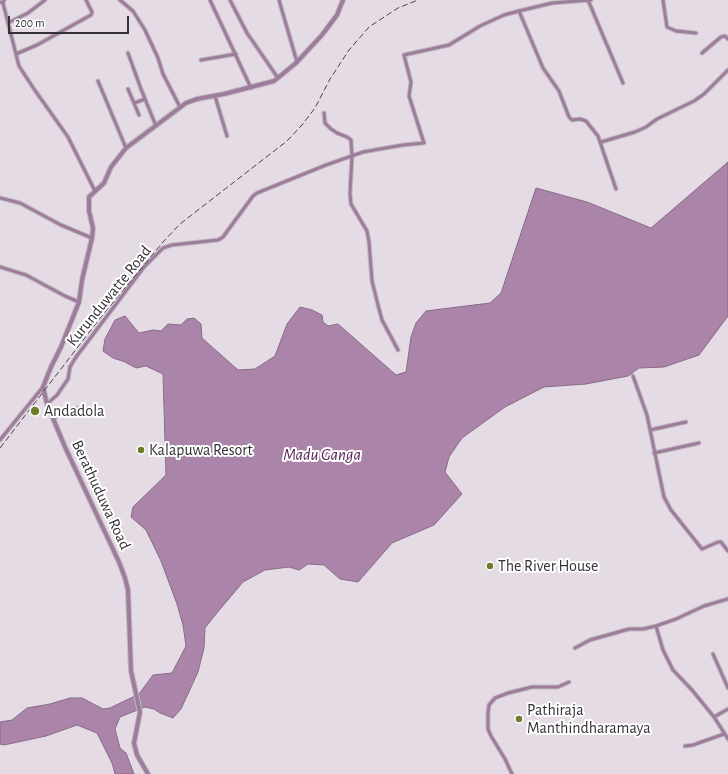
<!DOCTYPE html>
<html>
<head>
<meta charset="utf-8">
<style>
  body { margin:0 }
  #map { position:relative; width:728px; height:774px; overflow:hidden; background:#e4dbe4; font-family:"Alegreya Sans",sans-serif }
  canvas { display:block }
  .scale { position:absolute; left:8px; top:16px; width:121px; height:18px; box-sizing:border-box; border:2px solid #353135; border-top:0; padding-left:5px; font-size:12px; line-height:14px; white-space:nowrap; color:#353135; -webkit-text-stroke:3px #fff; paint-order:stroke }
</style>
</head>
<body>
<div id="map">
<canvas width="728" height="774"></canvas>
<div class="scale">200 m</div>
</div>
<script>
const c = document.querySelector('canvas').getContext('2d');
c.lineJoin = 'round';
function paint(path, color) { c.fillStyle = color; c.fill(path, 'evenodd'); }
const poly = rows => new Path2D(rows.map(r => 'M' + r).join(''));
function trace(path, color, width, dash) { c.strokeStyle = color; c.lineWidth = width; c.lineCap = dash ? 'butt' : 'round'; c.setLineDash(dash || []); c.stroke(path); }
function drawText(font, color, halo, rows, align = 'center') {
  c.font = font + ' "Alegreya Sans",sans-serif'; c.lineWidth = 4; c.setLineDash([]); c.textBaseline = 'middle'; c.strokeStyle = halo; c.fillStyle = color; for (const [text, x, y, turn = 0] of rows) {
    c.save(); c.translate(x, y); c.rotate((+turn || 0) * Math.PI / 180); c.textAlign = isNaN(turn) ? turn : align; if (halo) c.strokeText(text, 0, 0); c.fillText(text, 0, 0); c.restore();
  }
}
const water = poly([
  [728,162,728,316,699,355,664,367,639,368,628,376,586,384,544,387,505,407,462,438,449,457,445,472,462,494,434,525,392,543,358,582,340,579,324,565,308,564,299,570,289,567,265,570,243,582,216,614,205,628,204,648,198,672,181,709,173,718,160,713,154,709,145,707,120,717,115,729,120,748,126,753,134,774,115,774,112,763,97,733,77,725,46,736,4,745,0,744,0,722,12,720,27,708,50,704,70,698,82,698,103,709,110,708,139,694,153,675,172,673,186,646,183,625,177,604,161,561,146,530,131,517,133,507,166,475,163,374,146,366,136,368,125,362,113,358,103,351,105,339,115,320,125,316,139,333,153,330,161,331,168,324,181,325,187,319,194,318,201,324,202,338,238,370,255,369,275,356,287,324,300,307,312,310,322,315,323,322,328,326,338,324,396,375,406,372,411,337,416,323,426,311,490,303,501,293,536,188,587,202,651,228,728,162]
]);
const minor = poly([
  [120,0,133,11,145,30,158,58,163,74,180,107],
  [210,0,251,88],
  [230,0,247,33,278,78],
  [279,0,297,62],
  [588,0,623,83],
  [663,0,667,27,676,31,696,33],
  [0,2,3,3,4,0],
  [3,3,19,66,34,89,68,137,95,191],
  [519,11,543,68,559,91,569,117,572,120,580,119,586,121,598,136,616,189],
  [8,23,28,13,45,0],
  [128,53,141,89,156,126],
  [702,53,721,37,725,36,728,39],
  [16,54,37,45,91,15,92,12,86,0],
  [201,60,236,54],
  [98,81,126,148],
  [128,89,139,115],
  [215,96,227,136],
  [134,103,145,99],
  [324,113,325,123,331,129,337,133,347,137,351,140,352,156,350,194,351,204,367,231,369,242,372,281,378,305,382,320,398,350],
  [601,142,635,132,646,127,657,119,694,101,704,94,728,70],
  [0,198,20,203,61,225,92,238],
  [0,267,26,275,65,296,79,302],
  [633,376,647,415,664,497,671,510,702,549,718,542,721,542,728,551],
  [47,404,57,395,68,379,70,367,76,357,144,267,163,248,172,245,218,240,223,237,253,196,257,193,326,165,363,152,403,145,424,143,409,96,411,82,404,55,449,45,480,26,504,15,519,11,552,3,591,0],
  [53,418,77,408],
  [650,430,686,422],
  [0,440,43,387],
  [654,453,699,443],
  [656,626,663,650,673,670,692,690,714,717,728,739],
  [575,648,590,640,629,629,643,629,656,626,676,619,704,606,728,599],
  [713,654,728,688],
  [714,717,728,709],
  [685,746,693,745,724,734],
  [512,774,505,759,491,736,488,729,488,713,489,705,495,698,508,693,532,687,558,687,569,682]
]);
const tertiary = poly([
  [148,774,137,755,134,743,140,712,131,671,128,590,125,578,119,562,65,447,47,404,43,387,51,367,61,347,79,302,82,280,92,238,93,228,89,211,89,197,104,183,111,167,126,148,186,103,197,99,224,94,274,81,296,63,322,35,337,15,343,0]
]);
const rail = poly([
  [0,448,101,317,163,242,180,224,287,141,302,125,315,108,330,79,349,50,369,27,398,8,418,0]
]);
const markers = [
  [35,411,5,"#6e7b28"],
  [141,450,4,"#6e7b28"],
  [490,566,4,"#6e7b28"],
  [519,719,4,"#6e7b28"]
];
const streetNames = [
  ["Kurunduwatte Road",109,296,-51],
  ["Berathuduwa Road",101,495,65]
];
const poiNames = [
  ["Andadola",44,411],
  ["Kalapuwa Resort",149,450],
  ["The River House",498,566],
  ["Pathiraja",527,710],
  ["Manthindharamaya",527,728]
];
const waterNames = [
  ["Madu Ganga",322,455]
];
paint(water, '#ab84aa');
trace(water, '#886b87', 1);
trace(minor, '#c1b9c1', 5);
trace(tertiary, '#c1b9c1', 6);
trace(minor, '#9e7d9c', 3);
trace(tertiary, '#9e7d9c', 4);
trace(rail, '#484348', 1, [6, 3]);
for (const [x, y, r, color] of markers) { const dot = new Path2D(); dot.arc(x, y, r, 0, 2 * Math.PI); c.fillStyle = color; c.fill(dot); trace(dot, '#fff', 1.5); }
drawText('16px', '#353135', '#fff', streetNames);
drawText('16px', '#353135', '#fff', poiNames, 'left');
drawText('italic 17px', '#552355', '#fff', waterNames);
</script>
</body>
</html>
